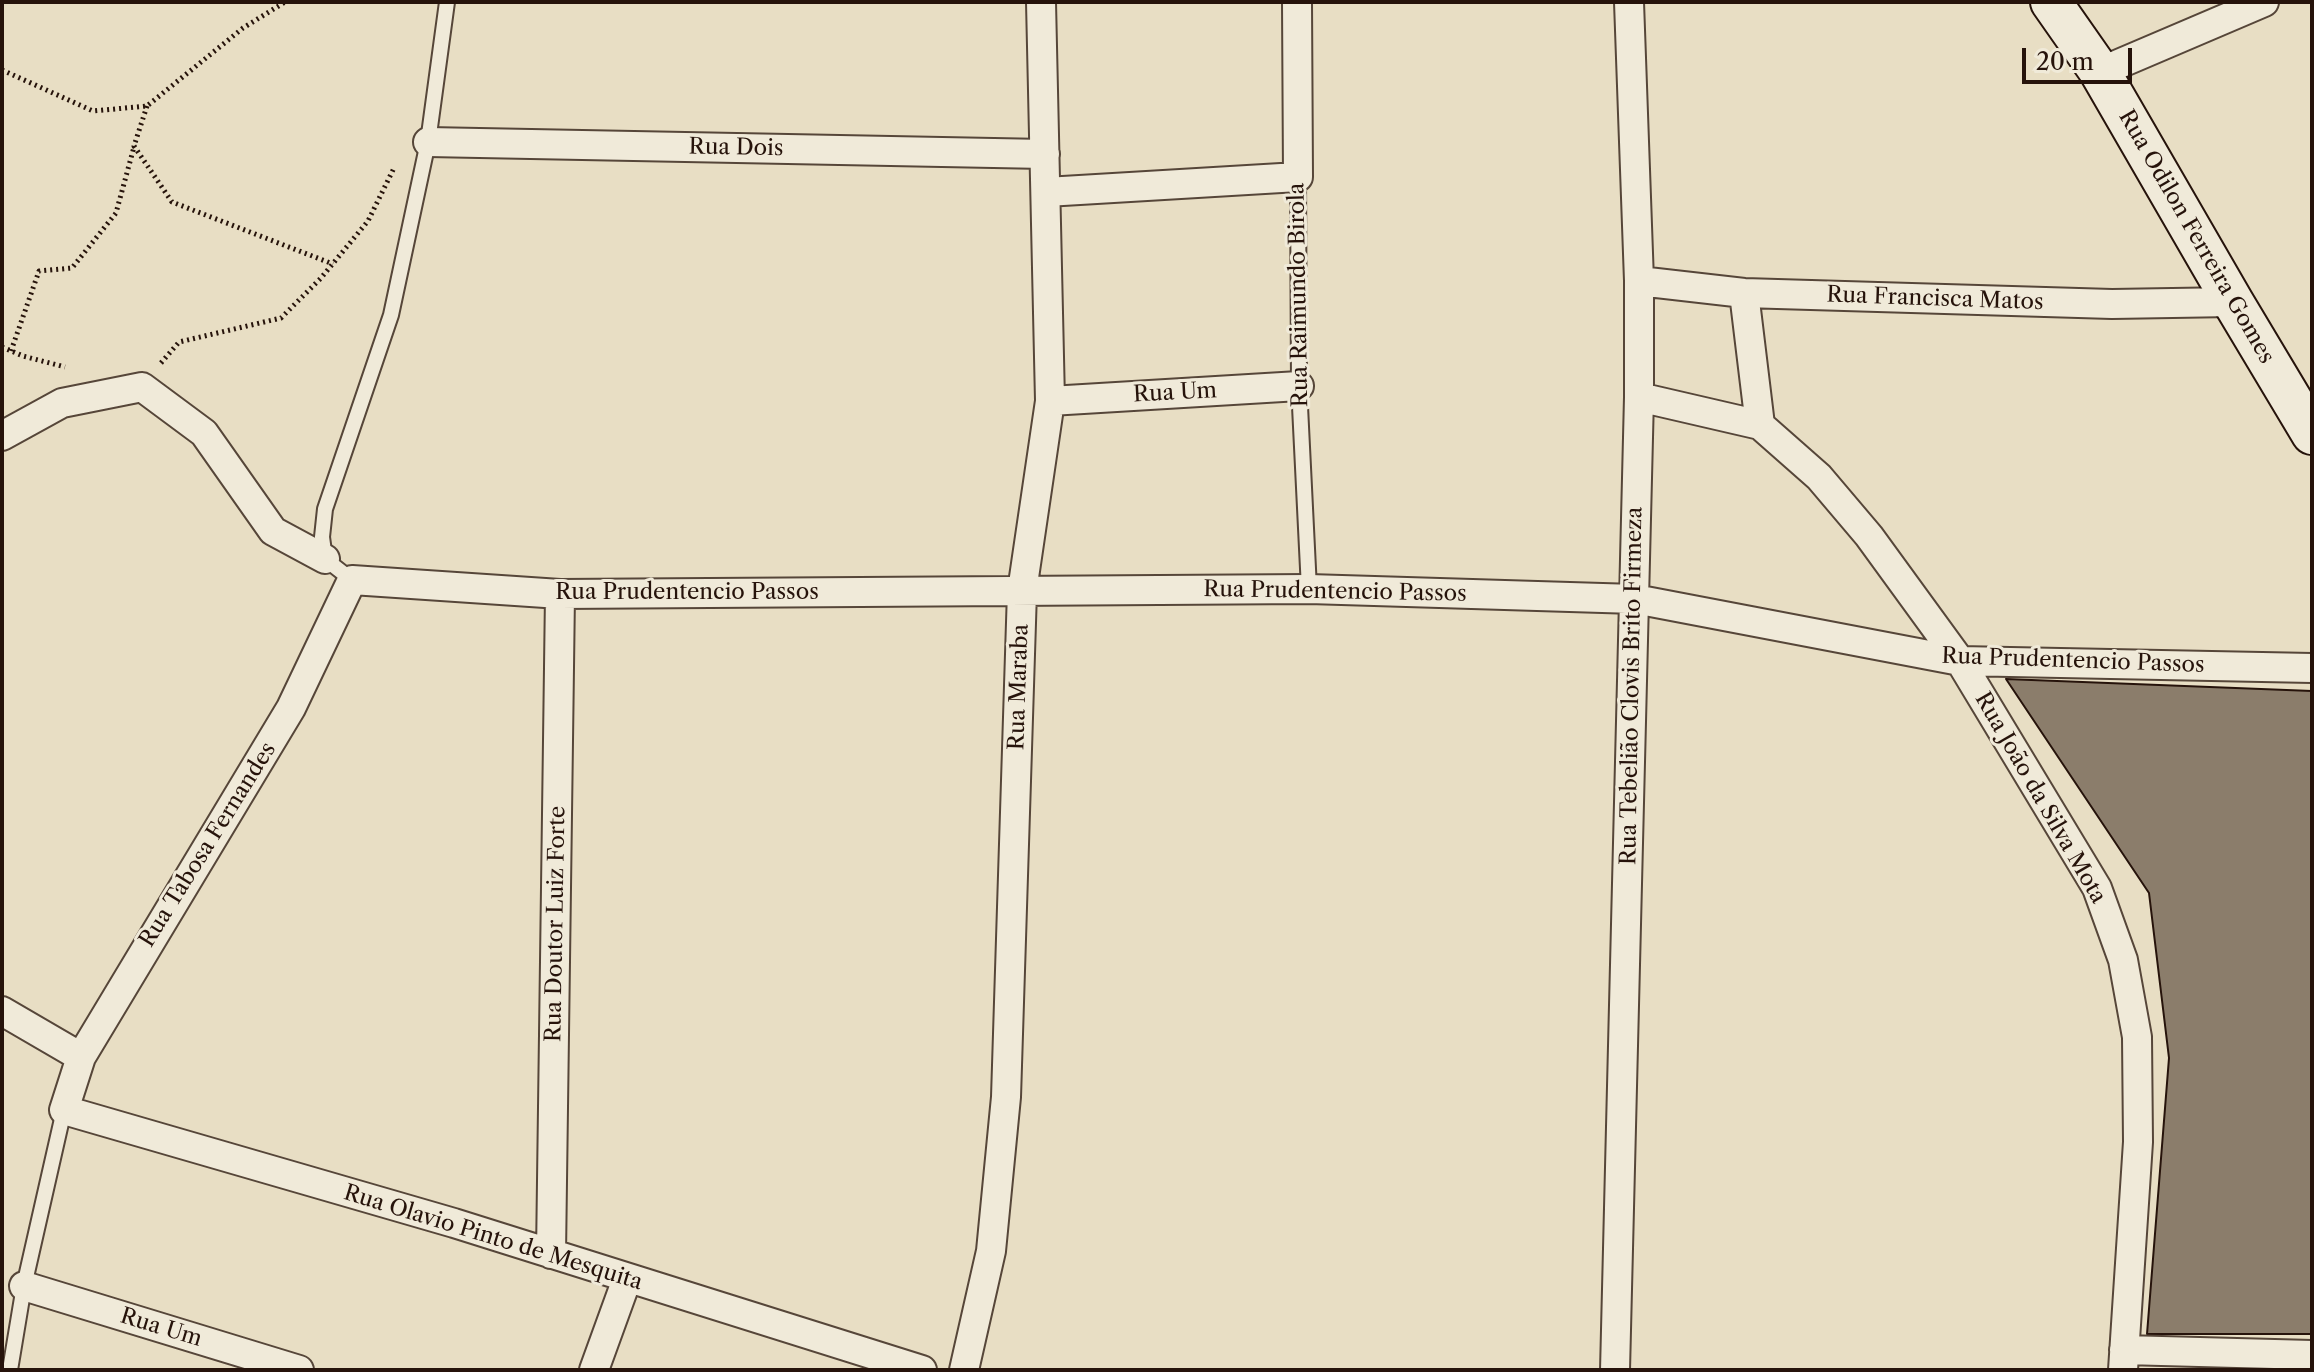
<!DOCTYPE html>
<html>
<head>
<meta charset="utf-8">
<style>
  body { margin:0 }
  #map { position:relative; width:2314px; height:1372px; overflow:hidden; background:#e8dec4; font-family:"Libre Caslon Text",serif }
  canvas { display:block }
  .frame { position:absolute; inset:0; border:4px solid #26130b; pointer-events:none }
  .scale { position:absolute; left:2022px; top:48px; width:110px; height:36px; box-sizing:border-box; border:4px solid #26130b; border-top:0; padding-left:10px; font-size:24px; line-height:28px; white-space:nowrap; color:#26130b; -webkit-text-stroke:6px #f0ead9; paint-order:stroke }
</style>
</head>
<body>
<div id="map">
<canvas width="2314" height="1372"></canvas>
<div class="frame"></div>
<div class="scale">20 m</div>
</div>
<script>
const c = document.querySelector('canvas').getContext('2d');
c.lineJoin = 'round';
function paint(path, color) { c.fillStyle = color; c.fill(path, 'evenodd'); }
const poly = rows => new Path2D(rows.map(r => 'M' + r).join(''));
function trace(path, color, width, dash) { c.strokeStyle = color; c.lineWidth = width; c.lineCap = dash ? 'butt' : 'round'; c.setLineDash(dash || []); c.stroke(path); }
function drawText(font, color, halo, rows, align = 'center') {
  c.font = font + ' "Libre Caslon Text",serif'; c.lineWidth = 6; c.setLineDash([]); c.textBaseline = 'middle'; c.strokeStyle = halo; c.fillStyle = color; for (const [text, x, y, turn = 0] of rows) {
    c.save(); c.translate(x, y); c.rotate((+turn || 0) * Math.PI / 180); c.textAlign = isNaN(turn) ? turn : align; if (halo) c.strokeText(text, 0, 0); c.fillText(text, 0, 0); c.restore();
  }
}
const building = poly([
  [2006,679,2312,691,2312,1334,2147,1334,2169,1058,2149,893,2006,679]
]);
const path = poly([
  [2,70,93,111,147,106,243,28,285,2],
  [147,106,134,146,172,202,333,264],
  [2,347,23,356,65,367],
  [11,351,39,271,72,268,116,213,134,147],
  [161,363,179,342,281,318,321,278,368,221,394,168]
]);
const lane = poly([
  [1298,177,1299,386,1309,589],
  [352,580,325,559,322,537,325,509,391,315,428,142,447,2],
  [10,1370,24,1286,64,1110]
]);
const street = poly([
  [2100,72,2264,2],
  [428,142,1045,154],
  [1046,192,1298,177,1297,2],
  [1639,281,1744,293,2112,304,2233,302],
  [1744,293,1760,425],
  [1639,397,1760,425,1819,477,1869,536,1960,661,2097,888,2123,960,2137,1037,2138,1142,2123,1370],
  [1050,401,1299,386],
  [2,436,62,403,142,387,204,433,273,531,325,559],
  [2,1011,81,1057],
  [551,1254,560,594],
  [24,1286,299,1370],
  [2124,1350,2312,1355],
  [594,1370,627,1279],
  [922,1370,454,1223,64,1110,81,1057,291,708,352,580,560,594,1309,589,1635,599,1960,661,2312,668],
  [964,1370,991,1251,1006,1097,1022,591,1050,401,1041,2],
  [1615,1370,1639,397,1639,281,1629,2]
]);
const secondary = poly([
  [2051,2,2100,72,2233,302,2312,434]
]);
const streetNames = [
  ["Rua Dois",736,148,1],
  ["Rua Odilon Ferreira Gomes",2196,237,60],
  ["Rua Raimundo Birola",1299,295,-91],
  ["Rua Francisca Matos",1935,299,2],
  ["Rua Um",1175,393,-3],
  ["Rua Prudentencio Passos",1335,592,1],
  ["Rua Prudentencio Passos",687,593],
  ["Rua Prudentencio Passos",2073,661,2],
  ["Rua Tebelião Clovis Brito Firmeza",1632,686,-89],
  ["Rua Maraba",1019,687,-88],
  ["Rua João da Silva Mota",2040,798,60],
  ["Rua Tabosa Fernandes",208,845,-58],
  ["Rua Doutor Luiz Forte",556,924,-89],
  ["Rua Olavio Pinto de Mesquita",493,1238,17],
  ["Rua Um",161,1328,17]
];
paint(building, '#8b7d6b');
trace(building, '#26130b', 2);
trace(lane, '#564639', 18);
trace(street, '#564639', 32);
trace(secondary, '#26130b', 44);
trace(path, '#26130b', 5, [2, 4]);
trace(lane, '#f0ead9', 14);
trace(street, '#f0ead9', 28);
trace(secondary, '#f0ead9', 40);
drawText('22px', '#26130b', '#f0ead9', streetNames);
</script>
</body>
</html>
